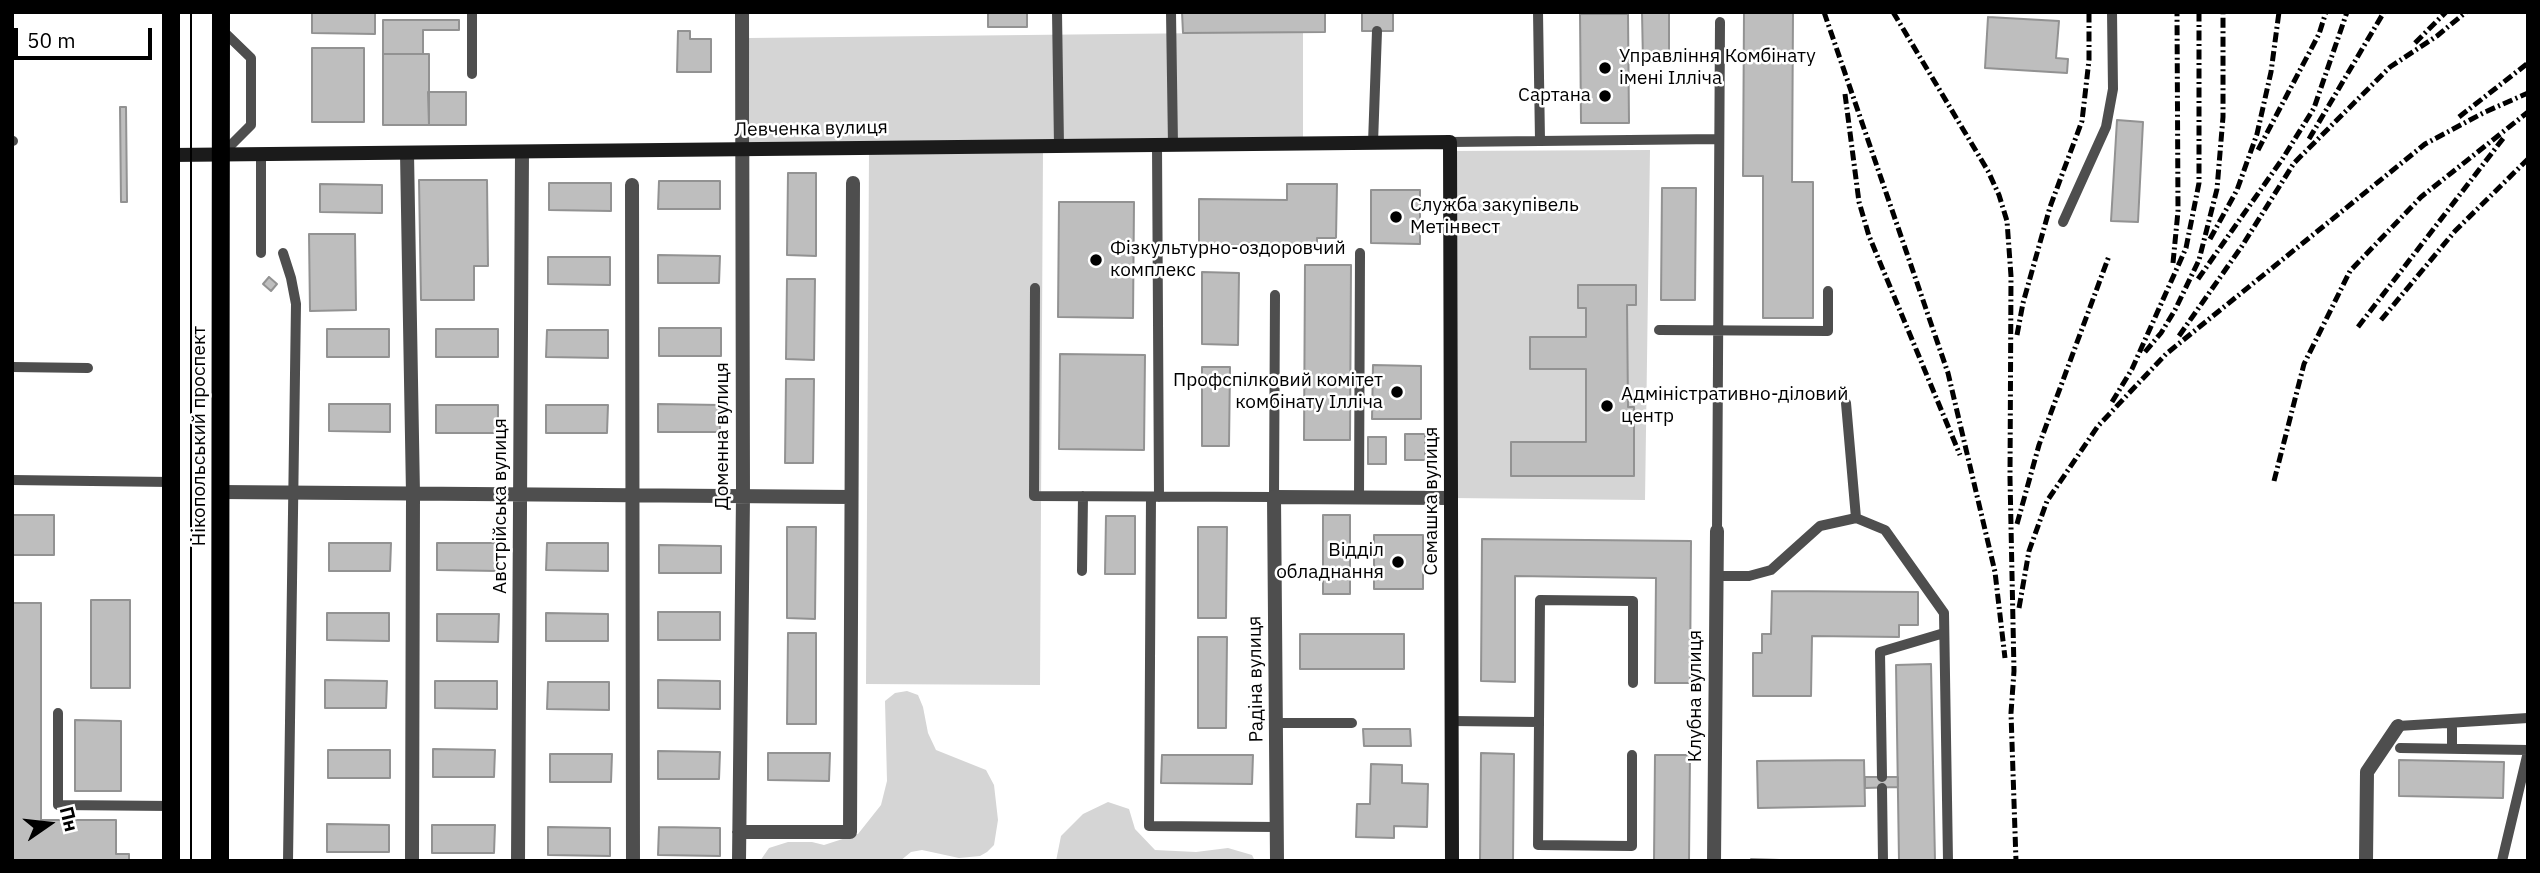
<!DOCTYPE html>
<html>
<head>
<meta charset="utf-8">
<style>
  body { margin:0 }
  #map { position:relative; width:2540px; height:873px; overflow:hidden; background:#fff; font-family:"IBM Plex Sans",sans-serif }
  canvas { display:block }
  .frame { position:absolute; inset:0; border:14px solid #000; pointer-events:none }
  .north { position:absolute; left:14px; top:789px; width:70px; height:70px; -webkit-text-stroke:5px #fff; paint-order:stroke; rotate:76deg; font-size:19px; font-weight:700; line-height:28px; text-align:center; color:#000 }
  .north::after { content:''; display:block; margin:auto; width:24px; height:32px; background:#000; clip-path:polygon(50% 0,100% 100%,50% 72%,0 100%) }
  .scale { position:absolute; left:14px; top:28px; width:138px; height:32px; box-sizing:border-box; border:4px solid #000; border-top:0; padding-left:9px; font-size:21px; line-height:24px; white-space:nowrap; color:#000; -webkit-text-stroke:5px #fff; paint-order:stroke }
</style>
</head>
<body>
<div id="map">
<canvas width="2540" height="873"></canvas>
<div class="frame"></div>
<div class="north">Пн</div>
<div class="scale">50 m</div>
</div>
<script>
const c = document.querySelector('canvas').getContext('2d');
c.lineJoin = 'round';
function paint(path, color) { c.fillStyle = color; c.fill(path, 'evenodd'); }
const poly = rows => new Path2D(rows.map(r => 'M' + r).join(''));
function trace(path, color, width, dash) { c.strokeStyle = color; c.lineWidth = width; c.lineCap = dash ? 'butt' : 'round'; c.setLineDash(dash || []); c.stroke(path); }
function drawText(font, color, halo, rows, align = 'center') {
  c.font = font + ' "IBM Plex Sans",sans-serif'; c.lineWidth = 5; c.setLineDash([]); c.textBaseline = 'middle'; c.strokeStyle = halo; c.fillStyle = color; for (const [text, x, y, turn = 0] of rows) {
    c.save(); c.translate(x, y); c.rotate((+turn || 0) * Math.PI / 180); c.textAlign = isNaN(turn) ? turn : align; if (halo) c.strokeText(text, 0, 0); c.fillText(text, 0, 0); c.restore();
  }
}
const green = poly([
  [1303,32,1303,137,750,143,749,38],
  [1650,150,1645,500,1451,498,1450,151],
  [1043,151,1040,685,866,684,869,153],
  [907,691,918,695,923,707,928,733,936,750,986,770,994,785,998,820,994,845,987,852,980,856,959,858,922,850,911,852,900,861,760,861,769,848,788,842,812,842,824,845,858,834,881,805,887,781,885,701,895,693],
  [1108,802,1129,809,1135,829,1155,850,1196,852,1228,848,1252,855,1255,861,1056,861,1061,836,1083,814]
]);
const building = poly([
  [312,12,375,12,375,34,312,33,312,12],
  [988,12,1027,12,1027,27,988,27,988,12],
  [1182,12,1325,12,1325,32,1183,33,1182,12],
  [1393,12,1393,31,1362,31,1362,13,1393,12],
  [1580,12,1612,12,1612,14,1580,14,1580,12],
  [1642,12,1669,12,1669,62,1643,62,1642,12],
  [1744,12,1793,12,1792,182,1813,182,1813,318,1763,318,1763,176,1743,176,1744,12],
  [1580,14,1628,14,1629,123,1581,123,1580,14],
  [1988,17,2059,21,2056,58,2068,59,2067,73,1985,68,1988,17],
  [383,20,459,20,459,30,423,30,423,54,383,54,383,20],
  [678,31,690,31,690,39,711,39,711,72,677,72,678,31],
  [312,48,364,48,364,122,312,122,312,48],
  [383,54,429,54,429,125,383,125,383,54],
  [428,92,466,92,466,125,429,125,428,92],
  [120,107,126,107,127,202,121,202,120,107],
  [2117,120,2143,122,2138,222,2111,221,2117,120],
  [788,173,816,173,816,256,787,255,788,173],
  [419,180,487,180,488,266,474,266,474,300,421,300,419,180],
  [659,181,720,181,720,209,658,209,659,181],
  [549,183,611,183,611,211,549,210,549,183],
  [320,184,382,185,382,213,320,212,320,184],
  [1287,184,1337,184,1336,238,1317,238,1317,246,1199,245,1199,199,1287,200,1287,184],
  [1662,188,1696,188,1695,300,1661,300,1662,188],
  [1371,190,1420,190,1420,244,1371,243,1371,190],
  [1059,202,1134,202,1133,318,1058,317,1059,202],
  [309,234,355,234,356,310,310,311,309,234],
  [658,255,720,256,719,283,658,283,658,255],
  [548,257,610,257,610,285,548,284,548,257],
  [1305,265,1351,265,1350,440,1304,440,1305,265],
  [1202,272,1239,273,1238,345,1202,344,1202,272],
  [269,277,277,284,271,291,263,284,269,277],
  [787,279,815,279,814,360,786,359,787,279],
  [1578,285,1636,285,1636,305,1627,305,1628,407,1634,407,1634,476,1511,476,1511,442,1586,442,1586,369,1530,369,1530,337,1586,337,1586,308,1578,308,1578,285],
  [659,328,721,328,721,356,659,356,659,328],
  [327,329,389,329,389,357,327,357,327,329],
  [436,329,498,329,498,357,436,357,436,329],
  [547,330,608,330,608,358,546,357,547,330],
  [1060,354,1145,355,1144,450,1059,449,1060,354],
  [1373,365,1421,366,1421,419,1372,419,1373,365],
  [1202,367,1230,367,1229,446,1202,446,1202,367],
  [786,379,814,379,813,463,785,463,786,379],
  [329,404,390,404,390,432,329,431,329,404],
  [658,404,720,405,720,432,658,432,658,404],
  [436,405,498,405,498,433,436,433,436,405],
  [546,405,608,405,607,433,546,433,546,405],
  [1405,434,1425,434,1425,460,1405,460,1405,434],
  [1368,437,1386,437,1386,464,1368,464,1368,437],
  [12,515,54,515,54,555,12,555,12,515],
  [1323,515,1350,515,1350,594,1323,594,1323,515],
  [1106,516,1135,516,1135,574,1105,574,1106,516],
  [787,527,816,527,815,619,787,618,787,527],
  [1198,527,1227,527,1226,618,1198,618,1198,527],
  [1374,535,1423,535,1423,589,1374,589,1374,535],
  [1482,539,1691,541,1690,683,1655,683,1656,578,1515,576,1515,682,1481,681,1482,539],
  [329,543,391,543,390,571,329,571,329,543],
  [437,543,499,543,498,571,437,570,437,543],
  [547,543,608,543,608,571,546,570,547,543],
  [659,545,721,546,721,573,659,573,659,545],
  [1772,591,1918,592,1918,625,1899,625,1899,637,1812,636,1811,696,1753,696,1753,653,1762,653,1762,634,1771,634,1772,591],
  [91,600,130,600,130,688,91,688,91,600],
  [12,603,41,603,41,820,116,820,116,854,129,854,129,861,12,861,12,603],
  [658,612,720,612,720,640,658,640,658,612],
  [327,613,389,613,389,641,327,640,327,613],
  [546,613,608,614,608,641,546,641,546,613],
  [437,614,499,614,498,642,437,641,437,614],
  [788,633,816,633,816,724,787,724,788,633],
  [1300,634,1404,634,1404,669,1300,669,1300,634],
  [1198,637,1227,637,1226,728,1198,728,1198,637],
  [1931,664,1935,861,1899,861,1896,665,1931,664],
  [325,680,387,681,386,708,325,708,325,680],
  [658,680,720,681,720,709,658,708,658,680],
  [435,681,497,681,497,709,435,708,435,681],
  [548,682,609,682,609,710,547,709,548,682],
  [75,720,121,721,121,791,75,791,75,720],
  [1363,729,1410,729,1411,746,1364,746,1363,729],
  [433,749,495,750,494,777,433,777,433,749],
  [328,750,390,750,390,778,328,778,328,750],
  [658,751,720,752,719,779,658,779,658,751],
  [768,753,830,753,829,781,768,780,768,753],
  [1481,753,1514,754,1513,861,1480,861,1481,753],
  [550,754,612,754,611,782,550,782,550,754],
  [1162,755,1253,755,1252,784,1161,783,1162,755],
  [1655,755,1690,755,1689,861,1654,861,1655,755],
  [1864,760,1865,806,1758,808,1757,761,1864,760],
  [2399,760,2504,762,2503,798,2399,796,2399,760],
  [1371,764,1402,765,1402,783,1428,784,1427,827,1394,826,1394,838,1356,837,1357,804,1370,804,1371,764],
  [1865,777,1898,777,1898,787,1865,788,1865,777],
  [327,824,389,825,389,852,327,852,327,824],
  [432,825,495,825,494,853,432,853,432,825],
  [548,827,610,828,610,856,548,855,548,827],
  [659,827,720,828,720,856,658,855,659,827],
  [1751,859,1808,861,1751,861,1751,859]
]);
const lane = poly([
  [472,12,472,74],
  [1057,12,1059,146],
  [1171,12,1173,145],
  [1538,12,1540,141],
  [12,141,13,141],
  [1450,142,1719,139],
  [1373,143,1377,31],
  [1157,145,1159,497],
  [221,155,251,125,251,58,221,29],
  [2063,222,2106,127,2113,89,2112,12],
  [261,253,261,154],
  [283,253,291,278,296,304,288,861],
  [1035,288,1034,496,1274,497,1275,295],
  [1659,330,1828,331,1828,291],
  [12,367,88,368],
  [1846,403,1856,518],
  [12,480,171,482],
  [1151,497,1149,826,1277,827],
  [1359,498,1360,253],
  [1717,531,1720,22],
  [1082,571,1083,496],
  [1716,576,1749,576,1771,570,1820,526,1856,518,1885,530,1944,613,1948,861],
  [58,713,58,805,171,806],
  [1452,721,1539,722],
  [1276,723,1352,723],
  [2398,726,2528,718],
  [2400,748,2528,750],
  [2452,749,2452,723],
  [1632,755,1632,846,1538,845,1540,600,1633,601,1633,683],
  [1882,777,1880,652,1944,633],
  [1882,788,1883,861],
  [2502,861,2528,752]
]);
const street = poly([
  [407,153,413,494,412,861],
  [632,185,633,861],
  [221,492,851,497],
  [739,832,850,832,853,183],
  [518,861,522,152],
  [739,861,743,496,742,12],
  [1277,861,1274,497,1451,498],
  [1714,861,1717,531],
  [2366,861,2367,772,2398,726]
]);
const secondary = poly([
  [171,155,1450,142,1452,861]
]);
const primary = poly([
  [171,861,171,12],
  [220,861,221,12]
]);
const tram = poly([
  [191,861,191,12]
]);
const rail = poly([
  [1824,12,1948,373,1995,572,2005,658],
  [1893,12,1988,171,1999,195,2007,221,2011,276,2010,478,2014,671,2011,713,2016,861],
  [2415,43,2446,12],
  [1845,94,1859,202,1869,236,1960,455],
  [2459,117,2528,63],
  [2309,139,2384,12],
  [2258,150,2319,34,2326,12],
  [2210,239,2237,190,2257,134,2271,72,2279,12],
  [2173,263,2178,211,2177,12],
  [2198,279,2283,158,2314,108,2347,12],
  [2381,320,2455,231,2528,159],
  [2358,327,2505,136],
  [2017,335,2023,303,2050,207,2082,121,2089,60,2089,12],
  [2179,336,2242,246,2294,163,2390,67,2437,36,2466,12],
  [2145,352,2161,333,2175,310,2199,260,2217,189,2223,117,2223,12],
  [2112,402,2132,369,2186,248,2199,183,2199,12],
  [2274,481,2304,364,2350,271,2421,197,2528,112],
  [2017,524,2039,445,2109,256],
  [2019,608,2029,551,2047,501,2098,426,2166,354,2425,144,2485,112,2528,93]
]);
const markers = [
  [1605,68,7,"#000"],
  [1605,96,7,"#000"],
  [1396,217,7,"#000"],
  [1096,260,7,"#000"],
  [1397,392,7,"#000"],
  [1607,406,7,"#000"],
  [1398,562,7,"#000"]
];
const poiNames = [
  ["Управління Комбінату",1619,57],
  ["імені Ілліча",1619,79],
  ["Сартана",1591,96,"right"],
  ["Служба закупівель",1410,206],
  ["Метінвест",1410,228],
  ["Фізкультурно-оздоровчий",1110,249],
  ["комплекс",1110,271],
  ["Профспілковий комітет",1383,381,"right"],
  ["комбінату Ілліча",1383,403,"right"],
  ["Адміністративно-діловий",1621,395],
  ["центр",1621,417],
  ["Відділ",1384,551,"right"],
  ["обладнання",1384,573,"right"]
];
const streetNames = [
  ["Левченка вулиця",811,129,-1],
  ["Нікопольський проспект",200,436,-90],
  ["Доменна вулиця",723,436,-90],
  ["Семашка вулиця",1432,501,-90],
  ["Австрійська вулиця",501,506,-90],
  ["Радіна вулиця",1256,679,-91],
  ["Клубна вулиця",1696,696,-90]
];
paint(green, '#d5d5d5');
paint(building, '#bebebe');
trace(building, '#929292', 2);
trace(lane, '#4e4e4e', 10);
trace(street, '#4e4e4e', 14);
trace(secondary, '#1b1b1b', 14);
trace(primary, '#000', 18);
trace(tram, '#000', 2);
trace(rail, '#000', 5, [10, 3.5, 2, 3.5]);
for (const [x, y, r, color] of markers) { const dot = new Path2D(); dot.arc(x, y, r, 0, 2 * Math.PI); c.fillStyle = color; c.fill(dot); trace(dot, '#fff', 2.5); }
drawText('19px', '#000', '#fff', poiNames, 'left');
drawText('19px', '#000', '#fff', streetNames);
</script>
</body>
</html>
